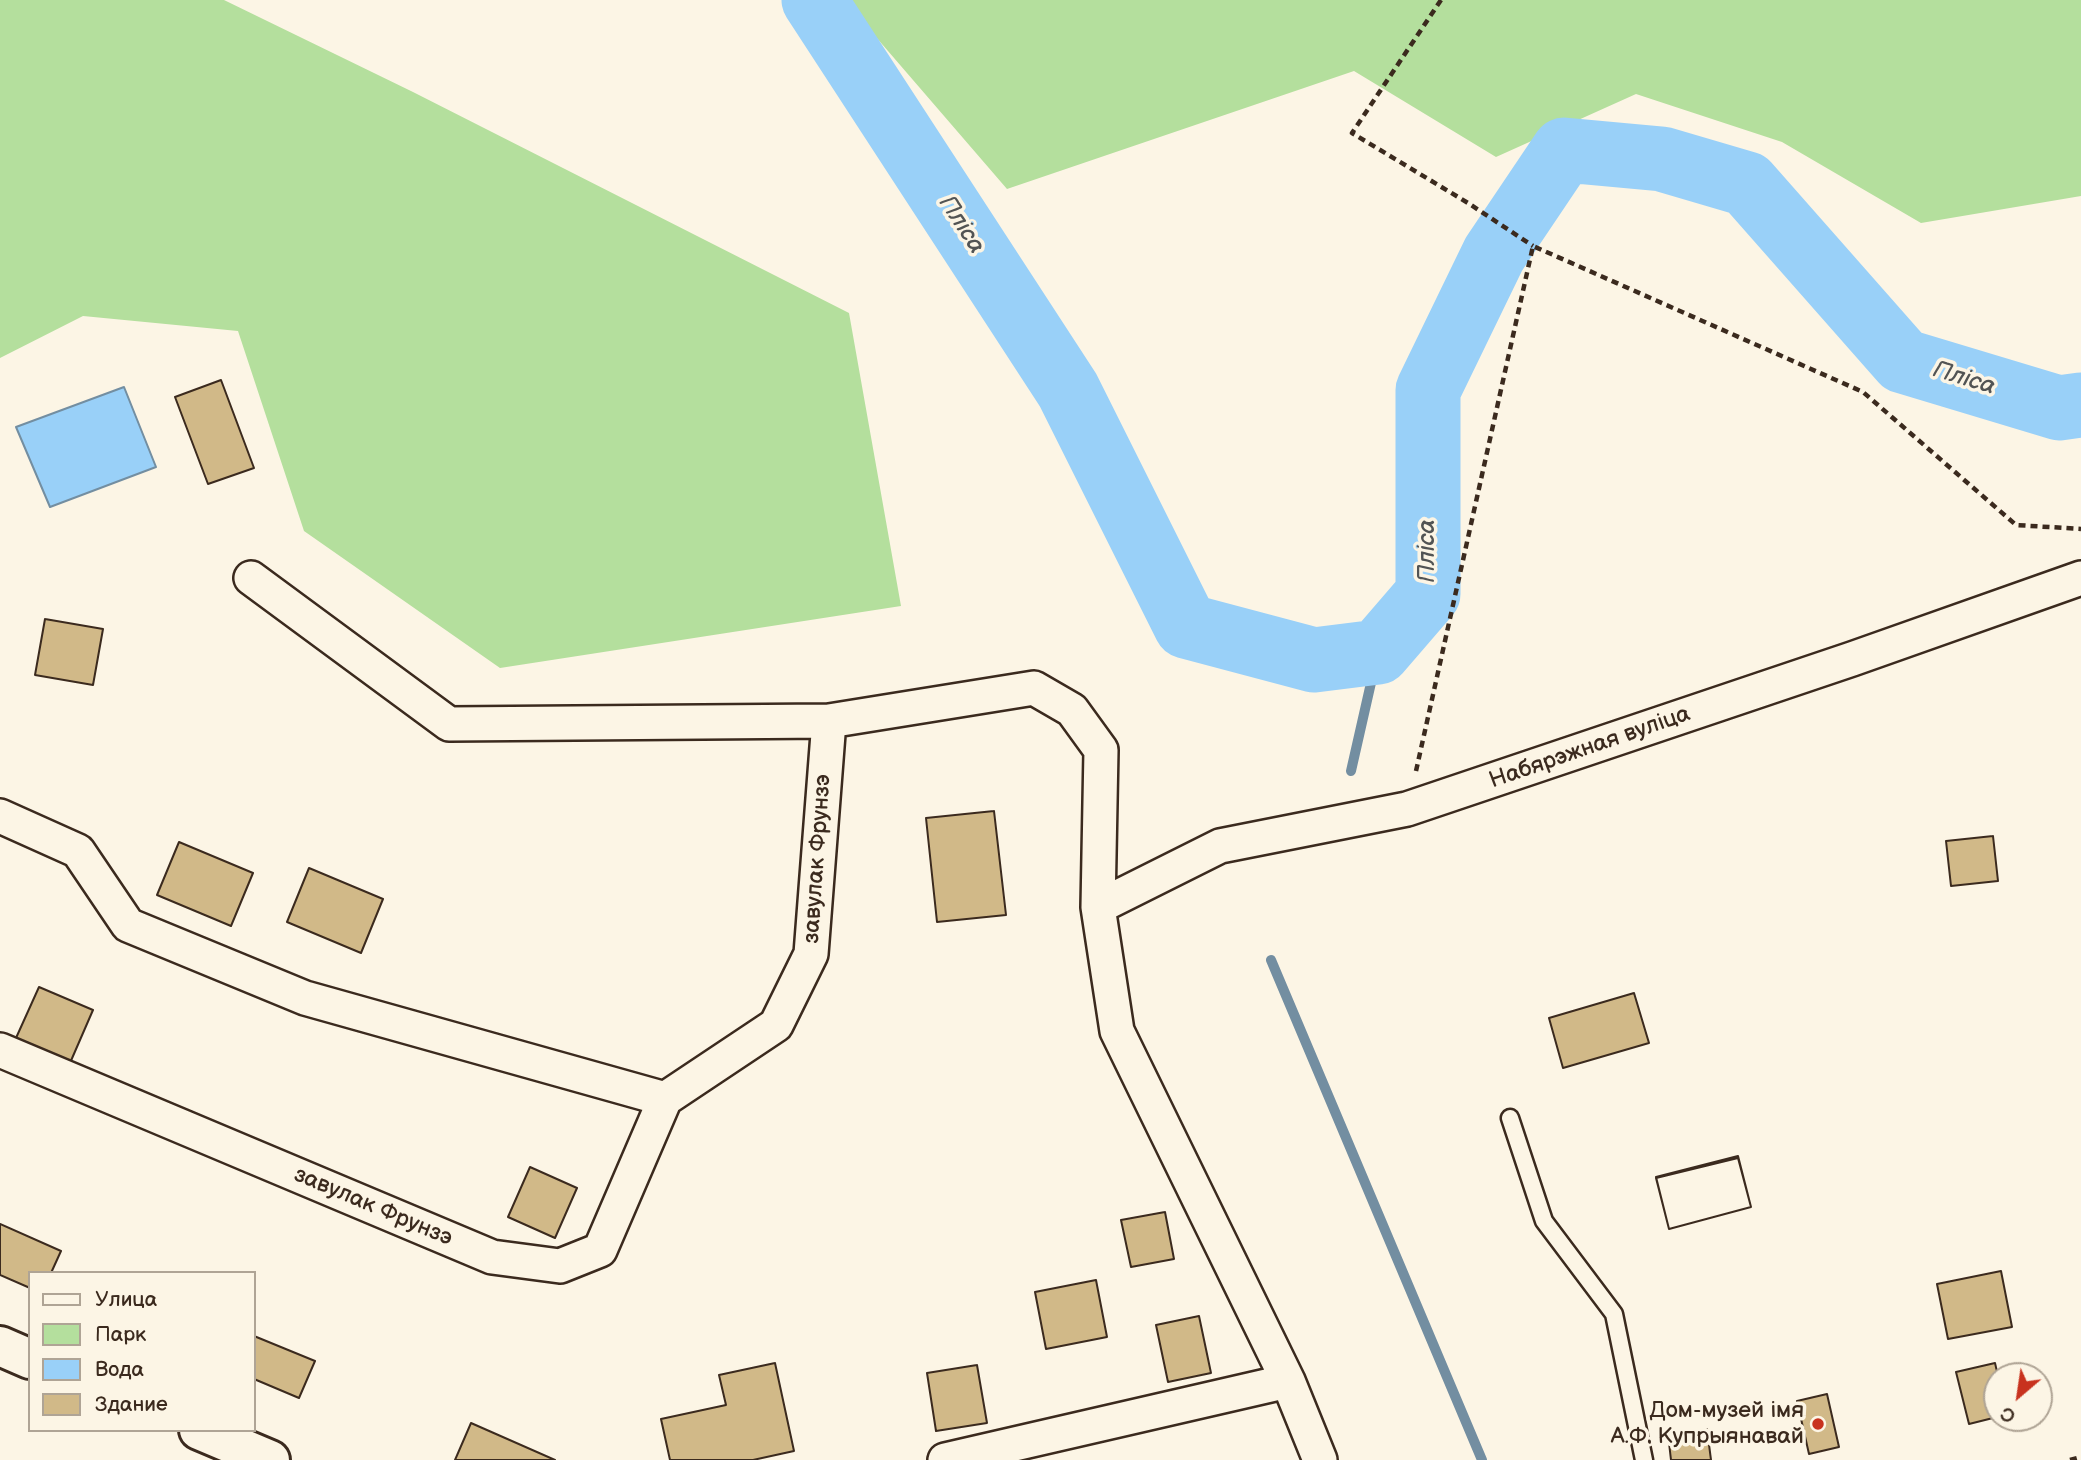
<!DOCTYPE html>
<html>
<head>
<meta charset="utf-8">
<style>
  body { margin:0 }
  #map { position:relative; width:2081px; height:1460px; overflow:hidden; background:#fcf5e5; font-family:"Balsamiq Sans",sans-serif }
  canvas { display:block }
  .legend { position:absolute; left:28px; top:1271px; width:228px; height:161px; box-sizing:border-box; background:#fcf5e5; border:2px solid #afa495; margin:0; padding:9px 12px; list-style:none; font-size:21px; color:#3b2a1e }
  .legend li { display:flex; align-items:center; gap:14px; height:35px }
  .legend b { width:35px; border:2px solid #afa495 }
  .north { position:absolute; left:1983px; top:1362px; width:70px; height:70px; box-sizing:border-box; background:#fcf5e5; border:2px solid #afa495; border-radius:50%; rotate:209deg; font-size:19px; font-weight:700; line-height:28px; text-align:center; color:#3b2a1e }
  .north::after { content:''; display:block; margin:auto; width:24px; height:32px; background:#c8321e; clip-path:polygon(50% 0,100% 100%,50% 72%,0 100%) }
</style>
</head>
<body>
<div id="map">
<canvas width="2081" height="1460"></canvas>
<ul class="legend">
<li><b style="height:9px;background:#fcf5e5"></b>Улица</li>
<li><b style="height:19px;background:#b4df9d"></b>Парк</li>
<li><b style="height:19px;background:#99d0f8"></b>Вода</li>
<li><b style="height:19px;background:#d1b988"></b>Здание</li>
</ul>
<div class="north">С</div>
</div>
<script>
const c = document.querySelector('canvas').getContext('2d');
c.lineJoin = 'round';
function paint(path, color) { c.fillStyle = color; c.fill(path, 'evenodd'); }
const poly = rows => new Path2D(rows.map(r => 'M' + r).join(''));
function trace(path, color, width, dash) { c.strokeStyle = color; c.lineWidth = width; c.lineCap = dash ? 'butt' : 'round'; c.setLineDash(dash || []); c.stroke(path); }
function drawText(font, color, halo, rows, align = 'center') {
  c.font = font + ' "Balsamiq Sans",sans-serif'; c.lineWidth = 7; c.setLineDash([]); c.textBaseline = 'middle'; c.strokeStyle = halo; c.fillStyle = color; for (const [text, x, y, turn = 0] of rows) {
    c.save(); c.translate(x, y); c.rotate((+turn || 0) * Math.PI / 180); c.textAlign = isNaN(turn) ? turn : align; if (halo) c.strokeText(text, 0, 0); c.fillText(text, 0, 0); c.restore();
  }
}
const green = poly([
  [0,0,224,0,413,92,849,313,901,606,500,668,304,531,238,331,83,316,0,358],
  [844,0,2081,0,2081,196,1921,223,1782,142,1636,94,1496,157,1354,71,1007,189]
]);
const water = poly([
  [124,387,156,467,50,507,16,427,124,387]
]);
const stream = poly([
  [1351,771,1378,652],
  [1271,960,1482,1460]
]);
const river = poly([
  [814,0,1068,390,1186,626,1314,660,1378,652,1428,594,1428,390,1494,254,1564,150,1662,159,1747,184,1903,361,2059,408,2081,405]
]);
const building = poly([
  [221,380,254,468,208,484,175,397,221,380],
  [45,619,103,629,93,685,35,675,45,619],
  [994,811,1006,915,937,922,926,818,994,811],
  [1993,836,1998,881,1951,886,1946,841,1993,836],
  [179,842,253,873,231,926,157,895,179,842],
  [309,868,383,899,361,953,287,922,309,868],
  [39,987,93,1010,70,1063,16,1038,39,987],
  [1634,993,1649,1043,1563,1068,1549,1018,1634,993],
  [1738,1156,1751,1207,1669,1229,1656,1177,1738,1156],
  [1738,1158,1751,1207,1669,1229,1656,1178,1738,1158],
  [530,1167,577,1188,555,1238,508,1217,530,1167],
  [1165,1212,1174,1259,1131,1267,1121,1220,1165,1212],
  [0,1224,61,1251,51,1273,30,1273,30,1288,0,1275,0,1224],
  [2001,1271,2012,1327,1948,1339,1937,1284,2001,1271],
  [1096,1280,1107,1337,1046,1349,1035,1292,1096,1280],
  [1199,1316,1211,1373,1168,1382,1156,1325,1199,1316],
  [254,1336,315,1361,299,1398,254,1379,254,1336],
  [775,1363,794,1451,753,1460,670,1460,661,1419,726,1405,719,1375,775,1363],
  [1995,1363,1998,1376,1997,1417,1969,1424,1956,1372,1995,1363],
  [977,1365,987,1423,936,1431,927,1373,977,1365],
  [1827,1394,1839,1447,1809,1454,1797,1401,1827,1394],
  [471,1423,555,1460,455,1460,471,1423],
  [1707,1429,1711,1460,1671,1460,1668,1434,1707,1429]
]);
const path = poly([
  [1441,0,1352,133,1468,203,1533,246],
  [1416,771,1533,246,1863,392,2016,525,2081,529],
  [2070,1460,2081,1457]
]);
const lane = poly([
  [1510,1118,1544,1221,1614,1314,1644,1460]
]);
const street = poly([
  [251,578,449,724,829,721,1034,688,1072,710,1101,750,1098,907,1117,1031,1288,1381,1320,1460],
  [0,816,78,851,128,925,305,998,665,1099],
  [1098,907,1220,846,1407,809,1852,659,2081,578],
  [0,1050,492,1257,560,1266,600,1250,665,1099,776,1025,811,954,829,721],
  [945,1460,1288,1381]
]);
const secondary = poly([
  [0,1346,30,1359],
  [199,1430,270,1460]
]);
const markers = [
  [1818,1424,7,"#c8321e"]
];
const streetNames = [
  ["Набярэжная вуліца",1590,748,-19],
  ["завулак Фрунзэ",818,859,-86],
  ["завулак Фрунзэ",373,1207,23]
];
const poiNames = [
  ["Дом-музей імя",1804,1411],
  ["А.Ф. Купрыянавай",1804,1437]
];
const waterNames = [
  ["Пліса",961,225,57],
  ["Пліса",1964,379,17],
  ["Пліса",1428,551,-90]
];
paint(green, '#b4df9d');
paint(water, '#99d0f8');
trace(water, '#738ea1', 2);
trace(stream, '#738ea1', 10);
trace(river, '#99d0f8', 65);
paint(building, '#d1b988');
trace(building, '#3b2a1e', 2);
trace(lane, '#3b2a1e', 21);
trace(street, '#3b2a1e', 38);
trace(secondary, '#3b2a1e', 44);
trace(path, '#3b2a1e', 4.5, [7, 5]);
trace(lane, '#fcf5e5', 16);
trace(street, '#fcf5e5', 33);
trace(secondary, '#fcf5e5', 38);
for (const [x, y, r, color] of markers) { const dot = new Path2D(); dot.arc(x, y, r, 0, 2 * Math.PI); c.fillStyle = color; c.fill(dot); trace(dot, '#fcf5e5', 2.5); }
drawText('23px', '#3b2a1e', '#fcf5e5', streetNames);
drawText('23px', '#3b2a1e', '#fcf5e5', poiNames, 'right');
drawText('italic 24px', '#525454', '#fcf5e5', waterNames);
</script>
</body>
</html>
